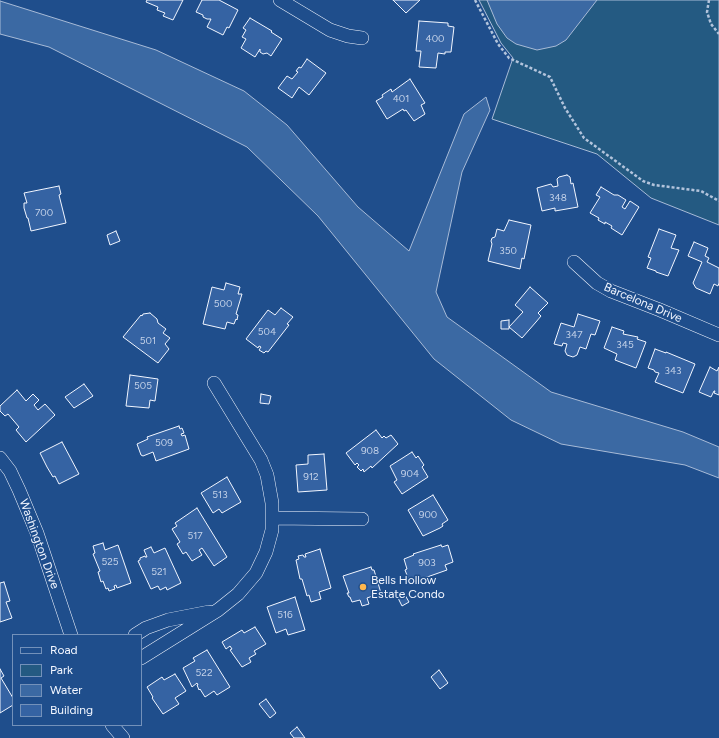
<!DOCTYPE html>
<html>
<head>
<meta charset="utf-8">
<style>
  body { margin:0 }
  #map { position:relative; width:719px; height:738px; overflow:hidden; background:#1f4e8c; font-family:Figtree,sans-serif }
  canvas { display:block }
  .legend { position:absolute; left:12px; top:634px; width:130px; height:92px; box-sizing:border-box; background:#1f4e8c; border:1px solid #7391ba; margin:0; padding:5px 7px; list-style:none; font-size:12px; color:#f2f6ff }
  .legend li { display:flex; align-items:center; gap:8px; height:20px }
  .legend b { width:20px; border:1px solid #7391ba }
</style>
</head>
<body>
<div id="map">
<canvas width="719" height="738"></canvas>
<ul class="legend">
<li><b style="height:5px;background:#1f4e8c"></b>Road</li>
<li><b style="height:11px;background:#245a82"></b>Park</li>
<li><b style="height:11px;background:#3b69a3"></b>Water</li>
<li><b style="height:11px;background:#3563a3"></b>Building</li>
</ul>
</div>
<script>
const c = document.querySelector('canvas').getContext('2d');
c.lineJoin = 'round';
function paint(path, color) { c.fillStyle = color; c.fill(path, 'evenodd'); }
const poly = rows => new Path2D(rows.map(r => 'M' + r).join(''));
function trace(path, color, width, dash) { c.strokeStyle = color; c.lineWidth = width; c.lineCap = dash ? 'butt' : 'round'; c.setLineDash(dash || []); c.stroke(path); }
function drawText(font, color, halo, rows, align = 'center') {
  c.font = font + ' Figtree,sans-serif'; c.lineWidth = 3; c.setLineDash([]); c.textBaseline = 'middle'; c.strokeStyle = halo; c.fillStyle = color; for (const [text, x, y, turn = 0] of rows) {
    c.save(); c.translate(x, y); c.rotate((+turn || 0) * Math.PI / 180); c.textAlign = isNaN(turn) ? turn : align; if (halo) c.strokeText(text, 0, 0); c.fillText(text, 0, 0); c.restore();
  }
}
const green = poly([
  [479,0,719,0,719,225,651,198,597,154,492,119,513,58,501,43,479,0]
]);
const water = poly([
  [487,0,597,0,566,40,556,46,537,50,516,44,507,38,497,24,487,0],
  [0,1,156,50,244,91,287,125,358,207,409,251,464,114,486,97,490,110,462,172,436,292,447,317,551,392,683,432,719,447,719,478,685,465,561,444,511,420,434,359,318,216,247,147,49,47,0,34,0,1]
]);
const building = poly([
  [147,0,183,0,173,20,163,16,165,13,157,10,158,7,146,2,147,0],
  [202,0,219,0,238,10,229,28,227,27,223,35,207,27,211,19,207,19,203,17,203,15,196,12,202,0],
  [393,0,420,0,406,13,393,0],
  [250,18,272,31,271,32,282,39,271,56,267,53,263,54,260,52,260,49,255,57,241,48,246,39,242,37,246,30,243,28,250,18],
  [419,21,448,23,448,26,454,27,451,52,445,52,445,54,438,53,436,68,419,67,421,51,416,51,419,21],
  [307,59,326,73,309,95,299,87,292,98,278,88,287,76,292,79,298,72,296,71,299,67,301,68,307,59],
  [410,79,425,103,421,105,425,114,414,121,406,110,404,111,403,109,387,119,376,101,383,97,382,95,391,89,392,92,410,79],
  [567,175,570,177,571,184,573,183,578,207,555,211,555,208,542,211,537,188,551,184,553,187,558,186,557,179,559,177,567,175],
  [59,186,61,194,59,195,66,223,31,231,28,218,27,218,24,208,24,203,27,203,24,193,59,186],
  [601,187,614,195,618,195,626,200,622,207,625,209,630,201,639,207,622,235,611,228,612,226,605,222,605,224,598,220,599,218,590,213,600,197,596,195,601,187],
  [509,220,531,225,524,259,522,258,520,269,488,261,492,244,491,241,492,238,495,237,497,229,504,231,509,220],
  [659,229,676,235,671,248,679,250,668,276,656,272,656,271,647,268,651,258,648,257,659,229],
  [116,231,120,241,110,245,107,235,116,231],
  [694,242,708,248,705,256,709,258,707,262,719,268,719,283,718,286,714,284,710,294,696,288,693,283,702,262,688,256,694,242],
  [226,283,240,287,238,294,242,294,236,314,238,315,237,320,236,319,234,324,227,322,225,329,203,324,212,287,224,290,226,283],
  [530,287,548,303,538,313,541,316,536,322,522,338,509,327,523,312,515,305,530,287],
  [281,308,293,317,287,324,289,325,268,352,266,351,264,353,259,350,261,347,259,346,258,348,246,339,268,310,275,315,281,308],
  [150,313,157,319,158,323,166,329,163,333,170,338,165,344,169,349,158,363,123,337,141,315,142,316,143,314,150,313],
  [578,314,600,321,595,335,591,334,586,349,580,347,577,355,573,357,567,355,565,351,567,344,563,343,562,346,554,344,561,323,574,327,578,314],
  [509,320,509,329,501,329,501,321,509,320],
  [612,327,624,331,623,334,638,337,637,339,646,342,636,368,615,360,617,354,604,348,612,327],
  [655,349,666,353,666,352,695,364,683,393,655,382,659,373,655,372,654,370,648,368,655,349],
  [710,367,717,371,719,367,719,395,714,393,715,391,714,391,711,397,699,392,710,367],
  [130,375,158,379,155,401,150,400,149,408,126,406,130,375],
  [84,384,93,396,74,408,65,397,84,384],
  [17,390,26,401,33,394,39,400,34,405,38,410,45,404,55,415,26,442,16,430,19,427,8,414,5,416,0,411,0,406,17,390],
  [261,394,271,396,269,404,260,403,261,394],
  [179,426,180,429,182,428,184,433,181,434,182,436,185,435,189,449,156,461,153,452,143,456,141,455,137,444,148,439,147,437,179,426],
  [376,430,382,438,384,436,386,438,391,435,398,444,372,468,371,466,364,472,363,469,361,471,357,467,359,465,357,463,355,465,346,453,376,430],
  [62,442,79,474,59,484,55,476,53,477,47,467,40,453,62,442],
  [412,452,416,458,418,456,424,465,422,467,428,477,402,494,394,482,397,480,390,466,412,452],
  [324,454,327,490,298,492,296,465,308,464,308,455,324,454],
  [227,477,241,502,222,513,219,509,213,513,201,493,227,477],
  [433,495,448,520,442,524,443,526,440,528,423,536,408,510,433,495],
  [197,508,227,557,214,566,202,548,199,550,202,555,192,561,186,552,183,554,177,544,180,542,172,529,177,526,175,523,197,508],
  [103,543,105,550,118,545,131,583,117,588,116,585,114,586,115,589,109,591,108,588,106,589,103,581,101,582,98,572,100,571,93,554,95,553,93,546,103,543],
  [441,545,442,547,448,545,453,562,445,565,447,570,410,583,405,570,407,569,404,559,414,555,413,554,441,545],
  [151,547,154,553,165,548,181,583,167,590,166,587,160,590,158,586,151,589,138,561,140,560,140,558,145,556,145,557,147,557,144,550,151,547],
  [320,549,331,588,319,592,321,599,311,602,309,595,307,596,302,579,300,579,296,560,299,559,298,556,303,555,304,557,306,557,305,554,320,549],
  [371,567,372,570,374,570,381,593,367,598,369,604,362,606,360,600,352,602,350,597,349,597,347,593,349,593,343,576,371,567],
  [4,582,10,601,6,602,12,618,0,622,0,583,4,582],
  [405,595,409,602,402,606,398,598,405,595],
  [295,597,305,630,288,635,286,629,276,633,267,607,295,597],
  [255,627,266,644,254,651,256,654,249,658,251,662,242,667,230,650,232,649,230,646,226,649,222,642,242,630,244,633,255,627],
  [207,650,230,687,217,695,214,691,205,697,200,689,199,690,197,685,198,685,197,683,192,687,183,668,195,661,193,658,207,650],
  [0,669,4,676,1,678,13,698,13,705,0,713,0,669],
  [439,670,448,683,440,689,431,677,439,670],
  [175,674,186,691,175,698,179,704,163,714,152,698,153,697,147,687,162,677,164,680,175,674],
  [266,699,276,713,270,718,259,704,266,699],
  [297,727,305,738,294,738,290,733,297,727]
]);
const path = poly([
  [475,0,498,44,509,58,550,77,565,108,584,138,643,181,654,185,701,191,719,201],
  [709,0,707,12,711,24,719,34]
]);
const minor = poly([
  [280,0,330,30,348,36,362,38],
  [574,262,597,283,611,291,660,310,719,335],
  [0,458,10,471,19,490,37,533,71,635],
  [272,518,362,519],
  [135,635,146,628,168,620,209,612],
  [141,658,218,610,238,594,256,573,266,552,272,530,272,503,267,475,261,460,214,383],
  [112,725,123,738]
]);
const markers = [
  [363,587,4,"#ffb74d"]
];
const numberNames = [
  ["400",435,39],
  ["401",401,99],
  ["348",558,198],
  ["700",44,213],
  ["350",508,251],
  ["500",223,304],
  ["504",267,332],
  ["347",574,335],
  ["501",148,341],
  ["345",625,345],
  ["343",673,371],
  ["505",143,386],
  ["509",164,443],
  ["908",370,451],
  ["904",410,474],
  ["912",311,477],
  ["513",220,495],
  ["900",428,515],
  ["517",195,536],
  ["525",110,562],
  ["903",427,563],
  ["521",159,572],
  ["516",285,615],
  ["522",204,673]
];
const streetNames = [
  ["Barcelona Drive",643,303,23],
  ["Washington Drive",39,544,70]
];
const poiNames = [
  ["Bells Hollow",371,580],
  ["Estate Condo",371,594]
];
paint(green, '#245a82');
trace(green, '#a8bbd7', 1);
paint(water, '#3b69a3');
trace(water, '#a8bbd7', 1);
paint(building, '#3563a3');
trace(building, '#f2f6ff', 1);
trace(minor, '#f2f6ff', 14);
trace(path, '#b3c4dc', 2.5, [3, 2]);
trace(minor, '#1f4e8c', 13);
for (const [x, y, r, color] of markers) { const dot = new Path2D(); dot.arc(x, y, r, 0, 2 * Math.PI); c.fillStyle = color; c.fill(dot); trace(dot, '#1f4e8c', 1.5); }
drawText('10px', '#c3d1e8', null, numberNames);
drawText('12px', '#f2f6ff', '#1f4e8c', streetNames);
drawText('12px', '#f2f6ff', '#1f4e8c', poiNames, 'left');
</script>
</body>
</html>
